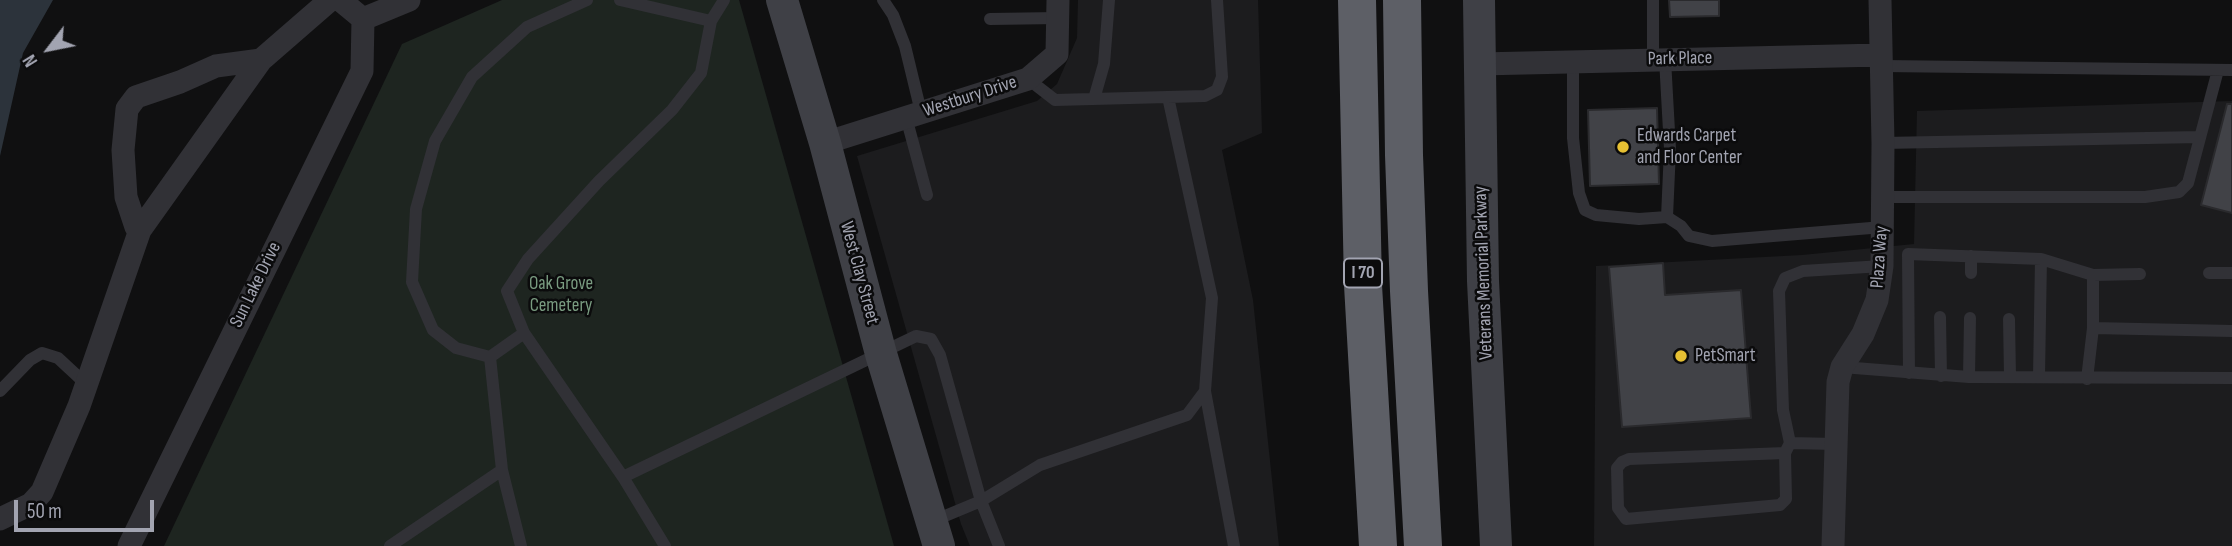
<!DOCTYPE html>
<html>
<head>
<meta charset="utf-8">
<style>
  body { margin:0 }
  #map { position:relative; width:2232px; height:546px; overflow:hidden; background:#101011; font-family:"Sofia Sans Condensed",sans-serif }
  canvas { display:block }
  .north { position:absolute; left:14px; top:14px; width:70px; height:70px; -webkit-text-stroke:5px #0b0b0c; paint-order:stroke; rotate:238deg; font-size:19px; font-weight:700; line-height:28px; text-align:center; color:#a2a4b1 }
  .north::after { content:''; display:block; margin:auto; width:24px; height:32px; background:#a2a4b1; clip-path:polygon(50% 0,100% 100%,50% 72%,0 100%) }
  .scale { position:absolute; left:14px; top:500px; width:140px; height:32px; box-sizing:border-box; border:4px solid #a2a4b1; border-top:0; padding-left:9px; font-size:21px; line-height:24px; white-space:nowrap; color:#a2a4b1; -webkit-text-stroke:5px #0b0b0c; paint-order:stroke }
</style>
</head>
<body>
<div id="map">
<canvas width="2232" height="546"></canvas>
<div class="north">N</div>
<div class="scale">50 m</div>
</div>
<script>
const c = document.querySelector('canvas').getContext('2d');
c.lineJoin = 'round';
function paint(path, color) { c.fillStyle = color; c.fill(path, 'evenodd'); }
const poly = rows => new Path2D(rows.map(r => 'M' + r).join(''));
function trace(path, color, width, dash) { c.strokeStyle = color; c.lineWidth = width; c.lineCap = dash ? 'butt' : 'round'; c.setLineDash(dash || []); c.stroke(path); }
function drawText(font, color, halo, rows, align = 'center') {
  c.font = font + ' "Sofia Sans Condensed",sans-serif'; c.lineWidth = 5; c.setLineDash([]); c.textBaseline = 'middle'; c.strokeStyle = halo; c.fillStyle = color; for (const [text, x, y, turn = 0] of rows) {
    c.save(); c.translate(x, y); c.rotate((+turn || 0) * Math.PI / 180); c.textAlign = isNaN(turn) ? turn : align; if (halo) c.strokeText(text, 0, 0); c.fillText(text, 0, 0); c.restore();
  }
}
const built = poly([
  [1078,0,1258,0,1262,133,1222,150,1253,300,1279,546,970,546,961,524,857,156,1037,101,1057,84,1077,38],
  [2232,101,2232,546,1594,546,1596,266,1802,255,1914,244,1917,111]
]);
const green = poly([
  [502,0,739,0,894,546,164,546,402,44]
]);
const water = poly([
  [0,0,53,0,23,53,0,156]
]);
const building = poly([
  [1669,0,1719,0,1719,16,1670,17,1669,0],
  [2227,104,2232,104,2232,213,2201,205,2227,104],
  [1657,108,1659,184,1590,186,1588,110,1657,108],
  [1663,263,1665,295,1741,290,1751,418,1622,427,1609,267,1663,263]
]);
const lane = poly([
  [620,0,711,21],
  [883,0,893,15,905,46,921,112],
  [1653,0,1653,60],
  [990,19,1058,18],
  [1665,59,1670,149,1667,217],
  [1573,61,1573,138,1579,193,1585,210,1596,215,1639,219,1667,217,1681,226,1689,236,1712,241,1883,227],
  [1882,66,2232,70],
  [1028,79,1055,100,1205,96,1217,90,1222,77,1217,0],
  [1094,99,1104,64,1109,0],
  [906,117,927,195],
  [1883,143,2200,137],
  [1883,197,2145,197,2179,192,2188,183,2218,70],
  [1971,273,1971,256],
  [2209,273,2232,273],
  [1940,317,1941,376],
  [2009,319,2010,376],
  [2093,328,2232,331],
  [524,333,507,291,528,259,599,181,672,110,701,73,711,21,724,0],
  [490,357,456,348,433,330,412,282,416,209,435,141,472,77,527,27,587,0],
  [1842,367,1969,377,2232,378],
  [1909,373,1908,254,2041,259,2093,275,2140,274],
  [2039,376,2041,259],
  [1969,377,1970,318],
  [2087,379,2093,328,2093,275],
  [0,391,30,360,42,353,58,358,86,384],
  [1205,391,1234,546],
  [1835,444,1790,443,1783,410,1779,291,1785,278,1803,271,1882,266],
  [1785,453,1629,459,1622,462,1617,468,1618,508,1626,519,1780,505,1786,499,1785,453,1790,443],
  [502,470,521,546],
  [623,477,665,546],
  [933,521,981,501,1040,465,1187,415,1205,391,1212,298,1168,97],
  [390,546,502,470,490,357,524,333,623,477,916,336,931,339,940,355,981,501,999,546]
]);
const street = poly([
  [363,19,409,0],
  [1480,64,1881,55],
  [825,143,1028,79,1057,54,1058,0],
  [140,230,136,227,126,197,123,150,127,109,136,97,180,82,216,66,261,60],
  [0,519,31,504,42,492,79,406,140,230,261,60,330,0],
  [129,546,362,71,363,19,340,0],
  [1833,546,1838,382,1842,367,1863,334,1877,300,1882,266,1883,143,1880,0]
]);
const secondary = poly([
  [782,0,825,143,881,354,939,546],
  [1479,0,1483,281,1496,546]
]);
const highway = poly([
  [1357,0,1363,285,1378,546],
  [1402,0,1404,155,1409,291,1423,546]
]);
const markers = [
  [1623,147,7,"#e6c033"],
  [1681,356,7,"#e6c033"]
];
const shields = [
  [1363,273,38]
];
const shieldNames = [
  ["I 70",1363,273]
];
const streetNames = [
  ["Park Place",1680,59,-1],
  ["Westbury Drive",970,97,-18],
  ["Plaza Way",1880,257,-86],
  ["West Clay Street",859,273,75],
  ["Veterans Memorial Parkway",1484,273,-92],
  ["Sun Lake Drive",256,285,-64]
];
const poiNames = [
  ["Edwards Carpet",1637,136],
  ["and Floor Center",1637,158],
  ["PetSmart",1695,356]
];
const parkNames = [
  ["Oak Grove",561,284],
  ["Cemetery",561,306]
];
paint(built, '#1c1c1e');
paint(green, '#1e2520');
paint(water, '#2c333b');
paint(building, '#414247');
trace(building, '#2a2a2d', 2);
trace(lane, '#313136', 12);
trace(street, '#313136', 23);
trace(secondary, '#3f4046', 32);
trace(highway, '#5d5f66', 38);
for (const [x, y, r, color] of markers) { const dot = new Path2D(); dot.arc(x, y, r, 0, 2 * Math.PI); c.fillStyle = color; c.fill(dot); trace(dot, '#0b0b0c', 2.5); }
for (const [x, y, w] of shields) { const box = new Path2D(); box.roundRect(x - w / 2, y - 14.5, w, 29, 5); c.fillStyle = '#0b0b0c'; c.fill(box); trace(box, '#a2a4b1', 2); }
drawText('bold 18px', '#a2a4b1', null, shieldNames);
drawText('19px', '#a2a4b1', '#0b0b0c', streetNames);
drawText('19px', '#a2a4b1', '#0b0b0c', poiNames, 'left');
drawText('19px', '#799b80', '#0b0b0c', parkNames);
</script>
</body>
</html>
